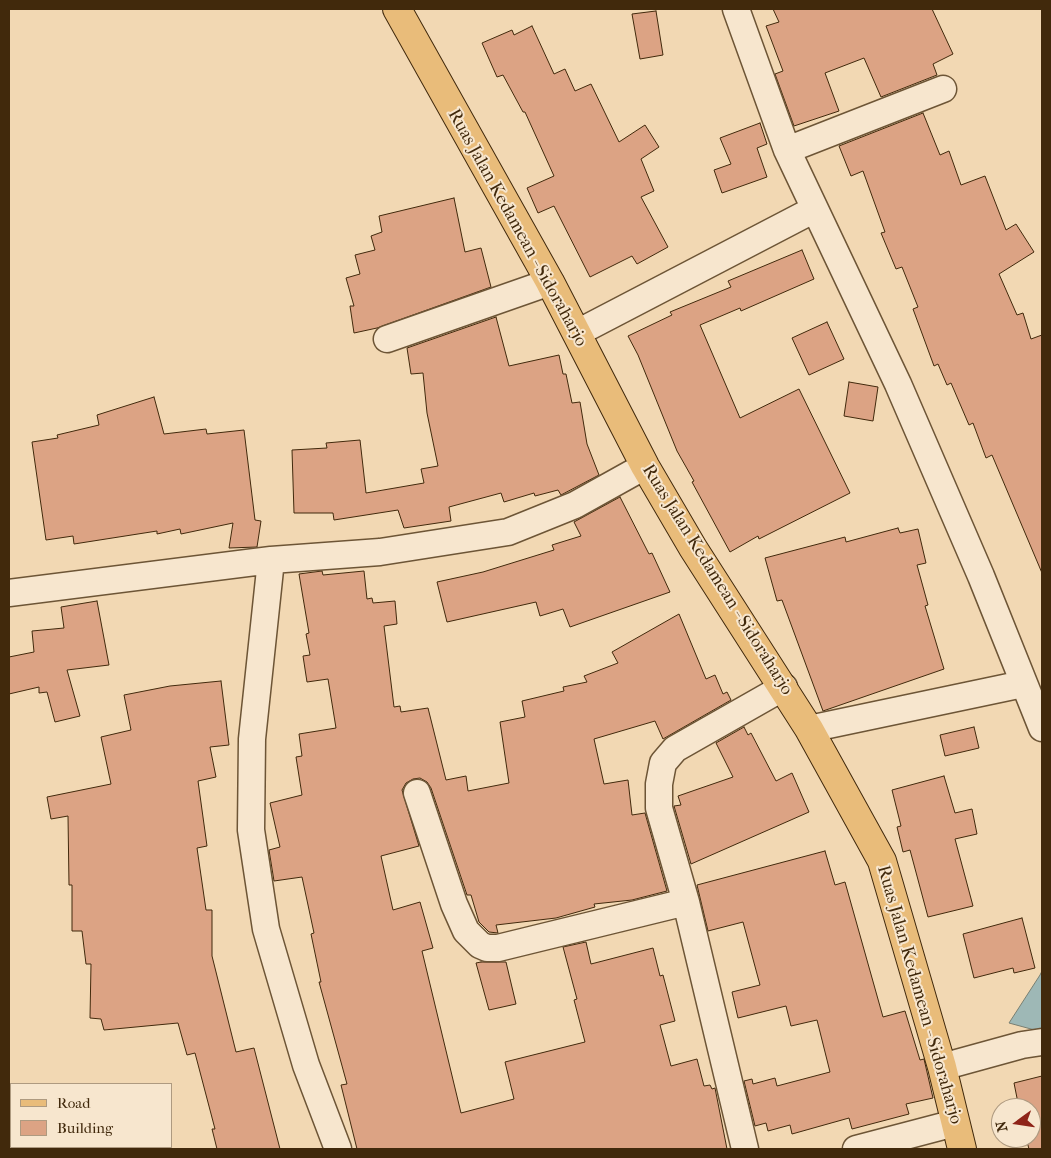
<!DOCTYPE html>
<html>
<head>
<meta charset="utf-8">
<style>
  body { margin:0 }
  #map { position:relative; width:1051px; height:1158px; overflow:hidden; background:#f2d8b3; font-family:"IM FELL French Canon",serif }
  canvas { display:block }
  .frame { position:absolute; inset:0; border:10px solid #41290c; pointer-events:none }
  .legend { position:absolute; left:10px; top:1083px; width:162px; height:65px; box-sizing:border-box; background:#f7e6ce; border:1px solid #ae9a80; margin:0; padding:6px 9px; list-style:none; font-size:15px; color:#41290c }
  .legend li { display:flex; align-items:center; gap:10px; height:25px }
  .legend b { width:25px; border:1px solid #ae9a80 }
  .north { position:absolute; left:991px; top:1098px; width:50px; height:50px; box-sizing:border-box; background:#f7e6ce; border:1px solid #ae9a80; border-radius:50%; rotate:256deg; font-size:14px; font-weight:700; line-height:20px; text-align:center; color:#41290c }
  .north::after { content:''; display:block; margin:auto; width:18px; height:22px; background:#8f2418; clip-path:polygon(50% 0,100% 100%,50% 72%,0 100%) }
</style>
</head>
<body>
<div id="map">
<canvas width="1051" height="1158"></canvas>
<div class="frame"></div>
<ul class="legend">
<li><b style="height:6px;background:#e9bc7a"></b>Road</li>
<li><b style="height:14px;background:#dca384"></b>Building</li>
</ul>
<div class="north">N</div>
</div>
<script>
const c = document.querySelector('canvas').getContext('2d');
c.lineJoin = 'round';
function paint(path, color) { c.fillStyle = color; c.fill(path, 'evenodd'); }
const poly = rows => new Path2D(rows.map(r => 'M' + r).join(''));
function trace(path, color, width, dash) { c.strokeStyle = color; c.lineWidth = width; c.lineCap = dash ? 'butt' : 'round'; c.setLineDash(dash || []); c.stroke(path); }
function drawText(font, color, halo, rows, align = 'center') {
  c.font = font + ' "IM FELL French Canon",serif'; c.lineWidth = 4; c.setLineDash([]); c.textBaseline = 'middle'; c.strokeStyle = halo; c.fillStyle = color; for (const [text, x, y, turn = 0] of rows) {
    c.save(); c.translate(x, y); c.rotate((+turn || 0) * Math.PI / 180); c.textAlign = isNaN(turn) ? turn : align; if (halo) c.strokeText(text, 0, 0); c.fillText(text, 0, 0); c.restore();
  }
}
const water = poly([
  [1042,971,1042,1032,1009,1023,1040,975,1042,971]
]);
const building = poly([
  [773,9,932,9,953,54,933,64,937,75,881,97,864,58,825,73,839,111,794,126,775,74,783,71,766,26,779,22,773,9],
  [656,11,663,55,640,59,632,14,656,11],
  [532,26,554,74,565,69,575,91,591,84,619,142,645,125,659,147,641,159,654,191,641,197,668,247,637,264,632,256,590,277,554,206,538,213,527,188,554,176,525,112,523,112,503,75,497,77,482,43,512,30,514,35,532,26],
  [923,113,940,155,949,151,961,185,985,176,1006,230,1016,224,1034,252,999,274,1017,315,1023,313,1031,339,1042,335,1042,573,992,455,986,458,973,423,969,425,951,383,947,385,938,364,934,366,913,309,918,307,902,267,896,269,881,233,885,232,863,171,851,176,839,146,923,113],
  [760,123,767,144,757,148,767,177,722,193,714,170,731,164,720,138,760,123],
  [454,198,465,252,481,248,491,287,377,328,354,333,350,306,354,306,346,278,360,274,355,255,375,250,371,236,382,232,379,216,454,198],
  [802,250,814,279,741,311,740,308,700,325,740,418,799,389,850,493,759,539,758,536,730,552,692,482,694,481,677,451,638,355,628,336,672,315,670,312,731,287,728,281,802,250],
  [496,317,509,366,559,355,563,374,566,374,572,403,580,402,587,444,599,475,561,495,558,490,535,496,534,493,504,502,501,493,449,507,451,521,404,528,398,510,334,520,333,513,294,513,292,450,327,448,326,443,360,440,366,493,424,483,421,469,438,466,427,413,423,373,411,374,407,348,496,317],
  [827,322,844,359,809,375,792,338,827,322],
  [849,382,878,387,873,421,844,416,849,382],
  [154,397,164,434,206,429,207,434,244,430,255,520,261,521,257,547,229,548,233,523,181,534,180,529,157,534,157,531,74,544,73,536,46,540,32,442,58,438,57,435,99,425,97,415,154,397],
  [620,497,649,554,652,553,670,592,570,627,563,609,540,616,536,602,447,622,437,582,483,572,554,550,552,545,581,536,574,522,620,497],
  [898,528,900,533,918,529,926,563,917,565,928,605,925,606,944,669,823,711,782,600,777,601,765,558,845,537,846,542,898,528],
  [322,571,323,575,364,571,367,599,372,598,373,603,395,601,397,624,384,626,394,707,400,706,401,712,428,708,446,780,466,776,468,791,509,783,500,722,525,717,522,701,564,691,563,687,587,682,584,676,618,663,612,652,679,614,706,679,715,675,723,694,727,692,731,700,663,739,655,721,594,739,604,784,628,780,632,815,645,813,667,891,632,900,594,904,595,907,556,918,496,925,498,933,489,932,479,922,471,895,467,895,431,788,427,782,420,778,413,779,406,783,402,790,419,846,381,856,393,910,420,902,433,948,422,951,461,1113,514,1099,505,1062,585,1042,574,1000,577,999,563,947,586,942,591,964,653,948,660,976,663,975,675,1021,660,1025,671,1066,697,1059,704,1086,710,1085,712,1089,715,1088,727,1149,357,1149,341,1085,347,1084,319,982,321,982,311,934,314,933,302,877,274,881,269,850,280,847,270,803,302,795,296,757,302,756,299,734,336,728,328,679,307,682,303,656,310,655,306,634,309,633,299,574,322,571],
  [97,601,109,665,67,670,80,716,55,722,47,692,39,693,39,687,9,694,9,657,34,652,32,631,64,628,61,607,97,601],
  [221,681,229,745,210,747,216,777,198,781,207,846,197,848,206,910,212,910,212,956,236,1052,254,1048,280,1149,217,1149,212,1129,215,1129,195,1053,187,1055,178,1023,104,1030,101,1019,90,1018,91,964,86,964,82,931,72,931,72,885,69,885,68,816,51,819,47,797,111,784,101,737,131,730,124,695,170,686,221,681],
  [744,727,748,735,751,733,776,781,792,773,809,812,691,864,674,806,681,805,678,796,733,777,716,743,744,727],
  [974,727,979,748,945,756,940,735,974,727],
  [944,776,955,813,972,809,977,834,955,839,973,906,928,917,910,850,903,852,897,827,901,826,892,790,944,776],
  [825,851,835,885,845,882,883,1017,905,1011,920,1060,924,1059,933,1098,906,1104,909,1114,852,1129,849,1118,792,1134,790,1125,768,1131,766,1123,755,1126,744,1081,752,1079,753,1084,775,1078,777,1086,830,1072,817,1020,791,1026,786,1006,738,1018,732,992,760,985,743,922,708,931,697,885,825,851],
  [1022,918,1035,968,1014,973,1013,968,974,978,963,934,1022,918],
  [481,962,506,962,516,1004,489,1010,476,963,481,962],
  [1042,1076,1042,1149,1029,1149,1026,1138,1031,1138,1031,1108,1019,1108,1014,1083,1042,1076]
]);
const minor = poly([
  [736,9,787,150,898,384,981,576,1042,728],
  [787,150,943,89],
  [577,333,815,209],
  [387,339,550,282],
  [271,560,252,739,251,830,266,929,306,1065,338,1149],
  [9,593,271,560,380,552,508,532,575,505,645,466],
  [809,729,1023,684],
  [417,793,454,904,466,931,480,945,487,948,498,948,686,902],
  [942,1067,1022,1045,1042,1042],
  [745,1149,686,902,659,808,659,784,663,763,675,749,784,687],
  [856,1149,955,1123]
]);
const major = poly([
  [397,9,550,282,645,466,693,548,809,729,882,861,942,1067,962,1149]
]);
const streetNames = [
  ["Ruas Jalan Kedamean - Sidoraharjo",517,228,61],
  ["Ruas Jalan Kedamean - Sidoraharjo",717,580,58],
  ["Ruas Jalan Kedamean - Sidoraharjo",919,995,74]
];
paint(water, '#9eb8b6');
trace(water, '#797f72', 1);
paint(building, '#dca384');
trace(building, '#41290c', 1);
trace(minor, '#6d5536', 29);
trace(major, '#41290c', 30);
trace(minor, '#f7e6ce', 26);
trace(major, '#e9bc7a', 28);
drawText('18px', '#41290c', '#f7e6ce', streetNames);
</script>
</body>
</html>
